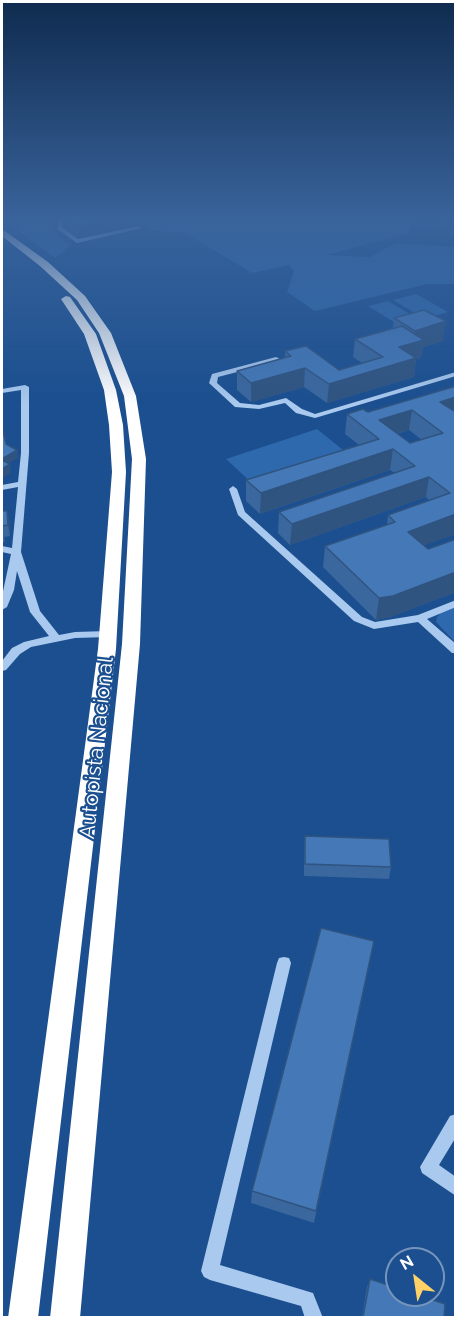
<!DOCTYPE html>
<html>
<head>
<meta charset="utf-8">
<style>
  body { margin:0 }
  #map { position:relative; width:457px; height:1319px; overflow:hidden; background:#1b4f8f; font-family:Raleway,sans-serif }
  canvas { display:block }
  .frame { position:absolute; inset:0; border:3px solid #fff; pointer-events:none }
  .north { position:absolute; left:385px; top:1247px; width:60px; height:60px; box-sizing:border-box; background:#1b4f8f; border:2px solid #7695bc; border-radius:50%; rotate:330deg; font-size:16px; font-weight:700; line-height:24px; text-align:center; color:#fff }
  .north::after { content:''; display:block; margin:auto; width:21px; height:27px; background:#ffd166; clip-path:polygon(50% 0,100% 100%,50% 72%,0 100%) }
</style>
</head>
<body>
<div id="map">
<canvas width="457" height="1319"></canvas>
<div class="frame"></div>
<div class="north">N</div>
</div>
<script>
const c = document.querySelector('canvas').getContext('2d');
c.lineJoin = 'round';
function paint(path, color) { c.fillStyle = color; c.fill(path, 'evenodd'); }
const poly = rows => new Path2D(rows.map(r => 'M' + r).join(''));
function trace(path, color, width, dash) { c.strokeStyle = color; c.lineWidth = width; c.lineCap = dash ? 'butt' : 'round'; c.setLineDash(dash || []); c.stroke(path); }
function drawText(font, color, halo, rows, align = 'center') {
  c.font = font + ' Raleway,sans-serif'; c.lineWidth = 4.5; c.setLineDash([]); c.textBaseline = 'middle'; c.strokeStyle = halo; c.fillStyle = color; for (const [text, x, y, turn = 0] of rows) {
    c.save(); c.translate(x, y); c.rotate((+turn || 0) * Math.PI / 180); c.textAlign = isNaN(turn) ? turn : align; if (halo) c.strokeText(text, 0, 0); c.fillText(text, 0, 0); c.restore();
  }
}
const green = poly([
  [2,219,55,219,52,231,71,245,55,258],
  [135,219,413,219,408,233,326,255,370,257,396,243,454,247,455,284,427,284,315,311,287,292,294,271,289,265,252,273,184,232,154,231],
  [416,294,448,312,425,319,393,300],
  [388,301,420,320,399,325,368,306],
  [317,429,348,454,254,485,226,459],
  [455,607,455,642,436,622,437,617,441,613]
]);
const minor = poly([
  [58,219,64,219,62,227,78,239,139,226,142,228,77,243,57,229,58,219],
  [276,357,280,359,279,361,218,377,217,383,240,403,259,405,286,398,302,409,315,414,456,372,456,376,315,418,296,413,285,403,259,409,235,407,209,383,212,374,276,357],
  [25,385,29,387,29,453,21,552,40,611,59,635,75,632,108,631,113,634,108,637,75,638,31,647,20,654,6,670,2,671,2,661,12,648,24,642,49,636,30,612,17,571,14,590,7,607,2,610,2,596,11,554,2,552,2,546,12,548,18,487,2,490,2,485,18,482,21,453,21,390,2,393,2,389,25,385],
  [233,486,237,489,245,512,362,617,375,622,418,615,456,600,456,607,427,619,456,644,456,653,452,653,418,622,374,629,354,621,238,515,229,489,233,486],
  [284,957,289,958,291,963,220,1265,313,1293,323,1318,305,1318,301,1306,210,1280,204,1277,201,1271,277,963,279,958,284,957],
  [456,1114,456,1137,439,1165,456,1177,456,1196,422,1173,420,1167,450,1116,456,1114]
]);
const highway = poly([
  [2,229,48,262,85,296,111,333,136,396,146,459,140,644,80,1318,50,1318,122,644,132,459,124,396,99,333,77,300,40,266,2,236,2,229],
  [66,296,70,297,96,334,116,390,123,425,126,472,116,649,38,1318,8,1318,98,649,112,472,109,425,104,390,84,334,61,299,66,296]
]);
const wall = poly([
  [65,219,133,219,134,225,79,237,65,227],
  [442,219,456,219,456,235,449,234,450,229,441,229],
  [394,318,443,341,423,347,421,358,416,359,414,377,327,403,304,387,251,402,237,390,237,371,285,358,285,351,339,370,362,363,353,357,355,339,393,328],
  [456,386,456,534,424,545,428,549,456,539,456,592,390,617,376,620,323,567,325,546,387,525,388,515,429,500,426,497,290,545,278,533,279,512,395,473,390,470,260,514,246,501,246,480,359,445,345,434,347,414,368,412],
  [409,430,422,440,410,443,397,434],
  [2,505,3,511,10,521,10,536,4,537,5,542,2,542],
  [305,836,391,867,389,879,304,876,304,848],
  [374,941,314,1223,251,1203,252,1191],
  [370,1279,444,1317,362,1317,367,1287]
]);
const shadedWall = poly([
  [117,219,133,219,134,225,79,237,78,227],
  [446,321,443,341,423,347,421,358,416,359,414,377,327,403,329,384,396,364,399,347,413,343,415,331],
  [305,368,304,387,251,402,251,383],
  [456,397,456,416,440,402],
  [412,410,409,430,379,439,379,420],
  [393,449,390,470,260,514,261,493],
  [17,450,18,458,2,467,2,459],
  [10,464,11,473,2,478,2,469],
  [429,477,426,497,290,545,292,524],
  [7,511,10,521,10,536,8,525],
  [456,514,456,534,404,553,408,532],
  [456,572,456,592,390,617,376,620,379,598]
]);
const building = poly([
  [66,219,117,219,78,227,66,219],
  [442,219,456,219,456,226,450,225,451,221,442,220,442,219],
  [424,310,446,321,415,331,394,318,424,310],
  [402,326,424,340,399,347,416,358,329,384,305,368,251,383,237,371,291,356,285,351,306,346,339,370,383,357,355,339,402,326],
  [456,386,456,397,440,402,456,412,456,514,408,532,428,549,456,539,456,572,393,596,379,598,325,546,395,522,388,515,450,493,429,477,292,524,279,512,415,466,393,449,261,493,246,480,379,439,347,414,363,409,368,412,456,386],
  [412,410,443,433,410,443,379,420,412,410],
  [3,431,6,444,17,450,2,459,2,432,3,431],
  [2,460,10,464,2,469,2,460],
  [2,506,2,511,7,511,8,525,2,526,2,531,2,506],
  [305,836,389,839,391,867,305,864,305,836],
  [321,928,374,941,316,1211,252,1191,321,928],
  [370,1279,397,1288,397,1295,418,1295,445,1304,444,1317,363,1317,370,1279]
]);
const streetNames = [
  ["Autopista Nacional",97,748,-84]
];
paint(green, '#2e69ad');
paint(minor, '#a9c9ee');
paint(highway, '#fff');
paint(wall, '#3a679d');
paint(shadedWall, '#305480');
paint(building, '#4478b7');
trace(building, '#305480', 1.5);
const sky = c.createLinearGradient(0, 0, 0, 404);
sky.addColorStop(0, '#0f2b4f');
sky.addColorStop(0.54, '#39639b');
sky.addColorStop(1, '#39639b00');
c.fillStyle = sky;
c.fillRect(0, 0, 457, 404);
drawText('21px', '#fff', '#1b4f8f', streetNames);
</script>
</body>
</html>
